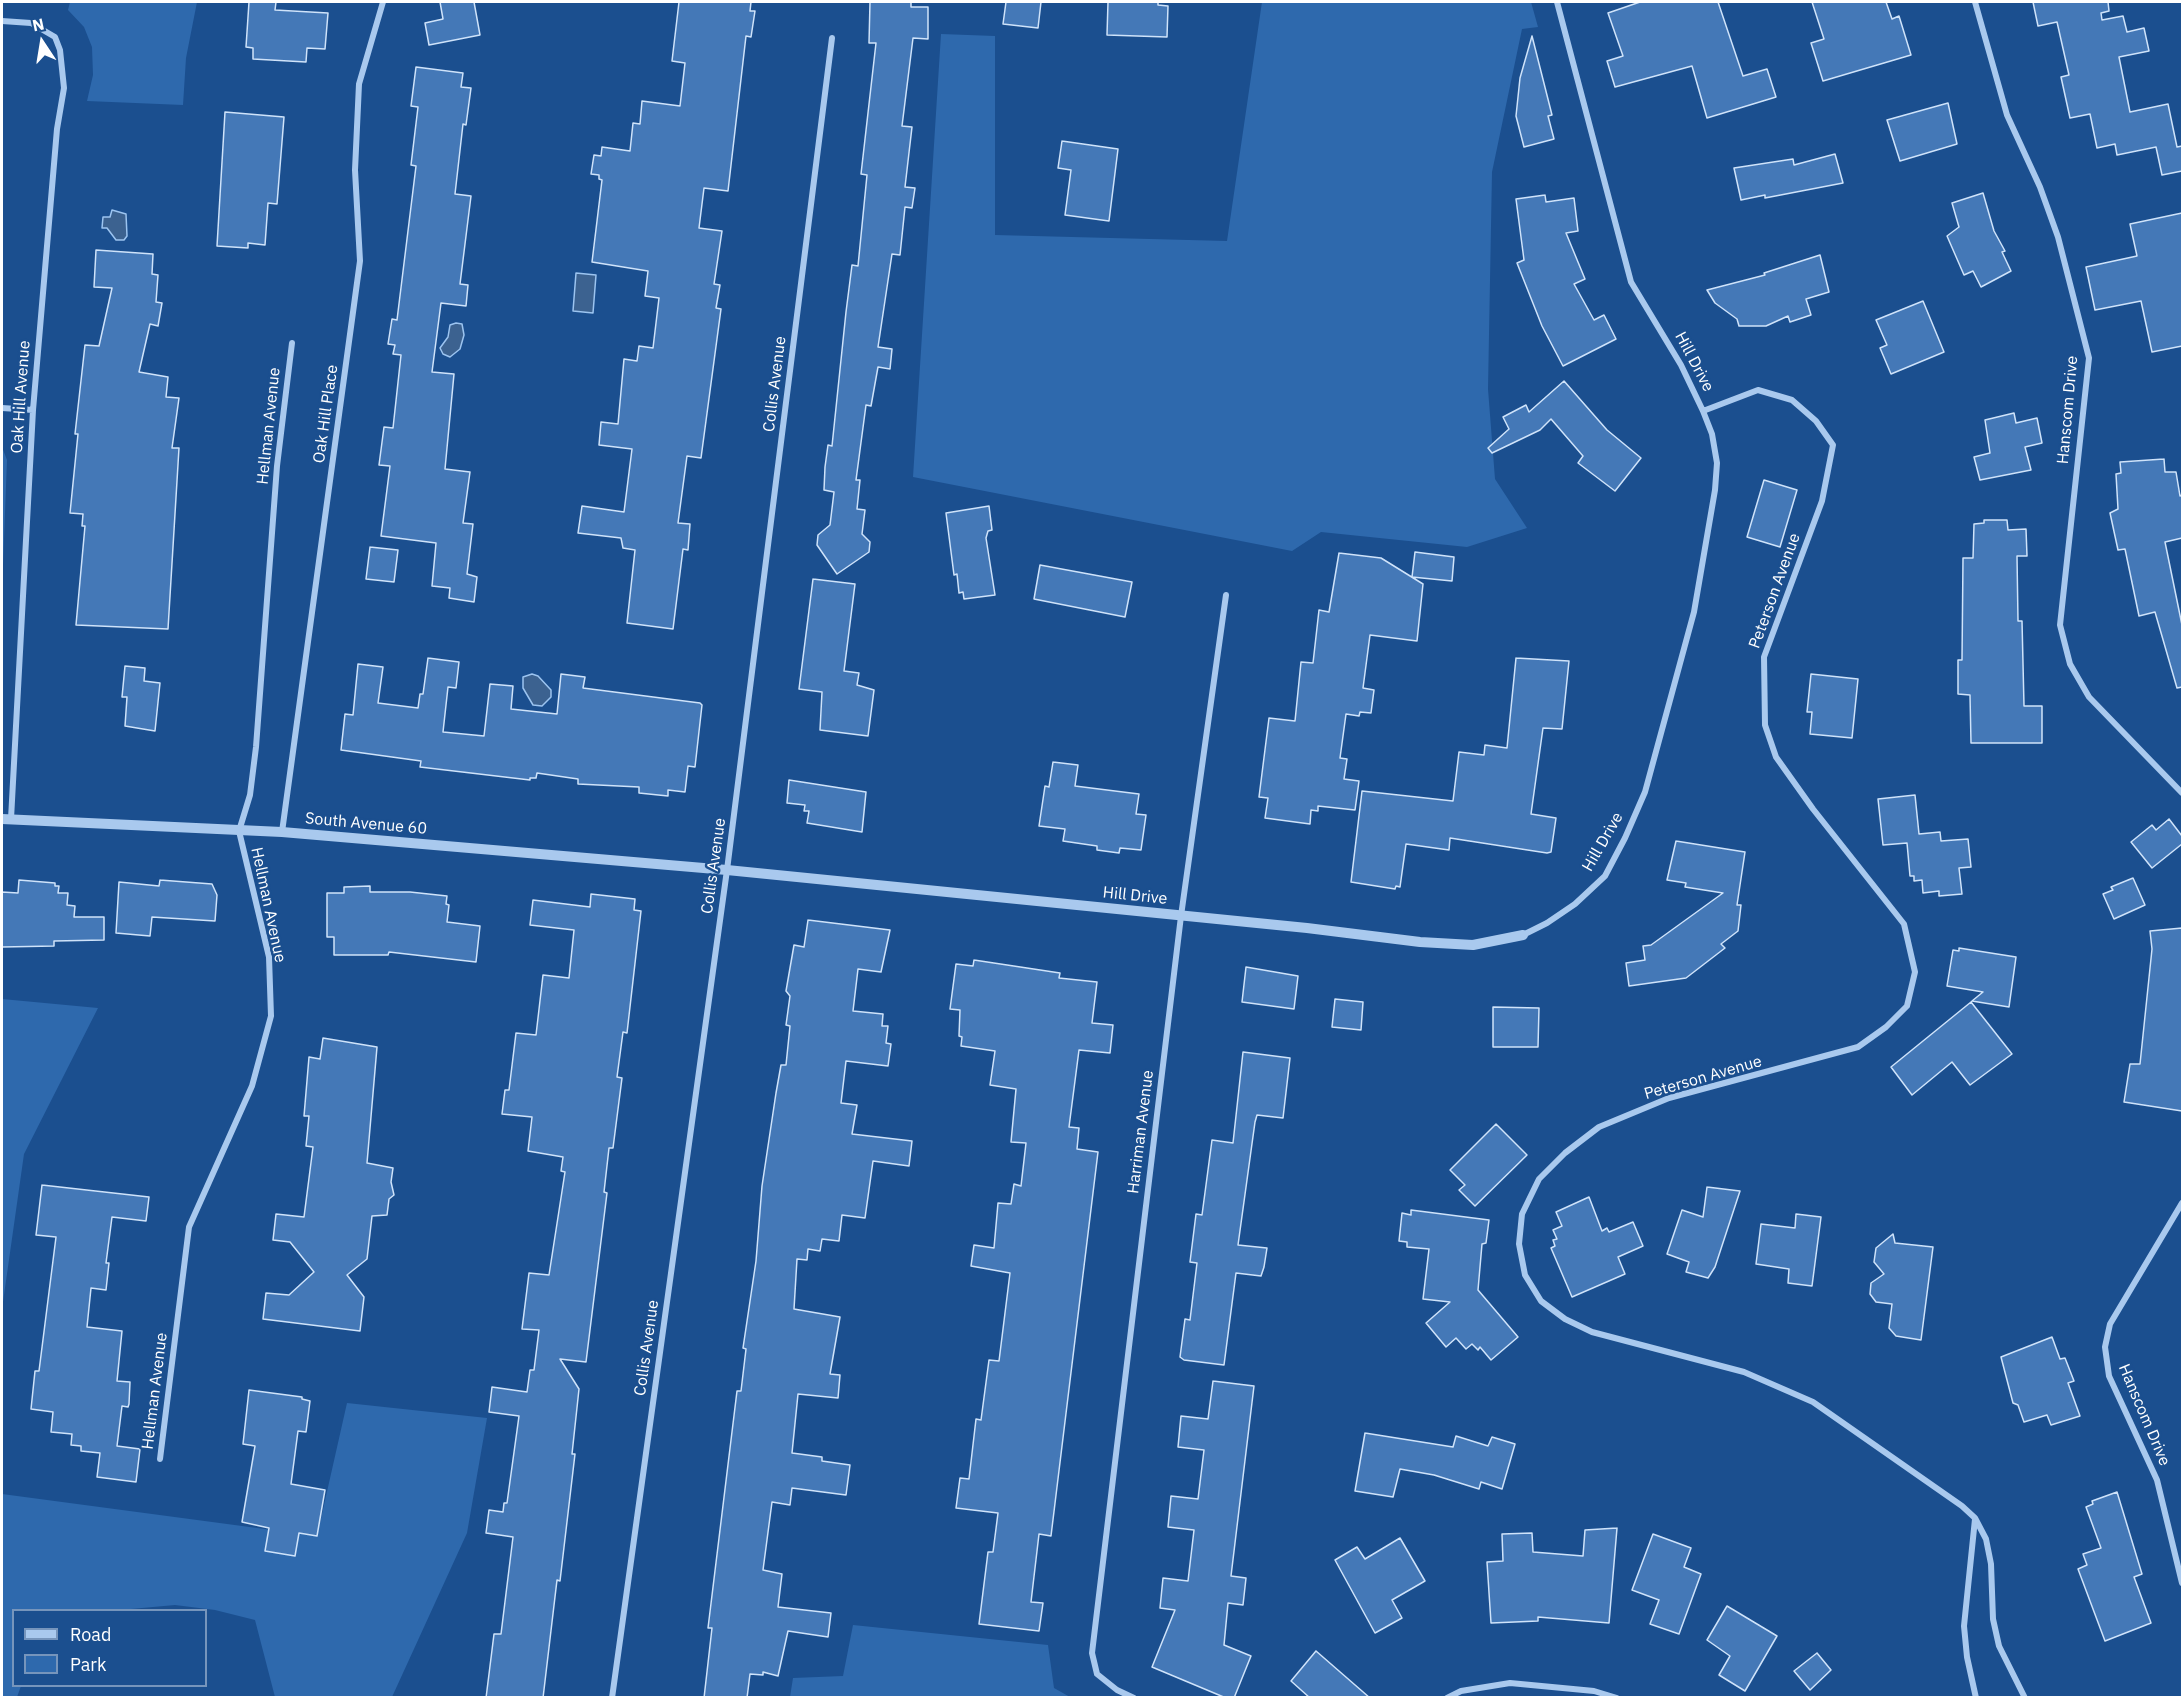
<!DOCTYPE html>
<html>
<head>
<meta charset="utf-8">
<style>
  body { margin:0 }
  #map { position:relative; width:2184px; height:1699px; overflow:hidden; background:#1b4f8f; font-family:"IBM Plex Sans",sans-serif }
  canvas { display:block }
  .frame { position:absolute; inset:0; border:3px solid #fff; pointer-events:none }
  .legend { position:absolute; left:12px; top:1609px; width:195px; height:78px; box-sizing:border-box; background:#1b4f8f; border:2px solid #7695bc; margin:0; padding:8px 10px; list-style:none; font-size:18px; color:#fff }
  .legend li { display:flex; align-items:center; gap:12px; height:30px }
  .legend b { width:30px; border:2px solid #7695bc }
  .north { position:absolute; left:12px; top:12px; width:60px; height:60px; -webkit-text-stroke:4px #1b4f8f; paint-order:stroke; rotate:348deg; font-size:16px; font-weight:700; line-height:24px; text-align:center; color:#fff }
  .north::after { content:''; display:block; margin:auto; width:21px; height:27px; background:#fff; clip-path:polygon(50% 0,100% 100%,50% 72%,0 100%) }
</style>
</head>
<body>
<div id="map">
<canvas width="2184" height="1699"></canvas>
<div class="frame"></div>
<ul class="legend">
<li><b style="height:8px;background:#a9c9ee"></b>Road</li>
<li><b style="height:16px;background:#2e69ad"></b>Park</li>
</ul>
<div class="north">N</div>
</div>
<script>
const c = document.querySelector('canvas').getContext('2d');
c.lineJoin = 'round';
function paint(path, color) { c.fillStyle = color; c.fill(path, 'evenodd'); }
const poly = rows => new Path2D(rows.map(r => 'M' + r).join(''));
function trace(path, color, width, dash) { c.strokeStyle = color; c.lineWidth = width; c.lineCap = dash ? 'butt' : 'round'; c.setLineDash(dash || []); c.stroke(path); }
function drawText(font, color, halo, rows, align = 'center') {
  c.font = font + ' "IBM Plex Sans",sans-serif'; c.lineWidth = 5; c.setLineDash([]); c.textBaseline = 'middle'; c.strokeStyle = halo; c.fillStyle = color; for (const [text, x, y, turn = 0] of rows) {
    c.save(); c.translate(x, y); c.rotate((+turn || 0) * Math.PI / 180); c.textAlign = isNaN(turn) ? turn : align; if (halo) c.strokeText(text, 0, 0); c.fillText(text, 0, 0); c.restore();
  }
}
const green = poly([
  [70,2,197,2,186,58,183,105,87,101,93,75,92,47,84,27,68,10],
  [1262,2,1531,2,1538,27,1522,29,1492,172,1488,389,1495,479,1527,528,1467,547,1321,532,1292,551,913,477,941,34,995,36,995,235,1227,241],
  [2,447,7,460,2,592],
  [2,999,98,1008,24,1154,2,1309],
  [347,1403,487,1418,467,1533,392,1697,275,1697,255,1620,215,1610,175,1605,120,1610,14,1610,14,1686,21,1686,17,1697,2,1698,2,1494,317,1536],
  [853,1625,1048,1645,1054,1688,1070,1697,790,1697,793,1678,843,1676]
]);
const water = poly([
  [112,210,126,214,127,236,124,240,116,240,107,228,102,228,103,217,110,217,112,210],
  [576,273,596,275,593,313,573,311,576,273],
  [456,323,462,324,464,335,460,349,450,357,443,354,440,348,448,337,450,325,456,323],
  [532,674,538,676,551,690,551,697,542,706,533,705,523,688,523,677,532,674]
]);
const building = poly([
  [249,2,276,2,275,10,328,13,325,49,307,48,306,62,253,59,253,48,246,47,249,2],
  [440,2,474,2,480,35,429,45,425,23,443,19,440,2],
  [679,2,751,2,750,11,755,11,751,37,746,36,728,191,704,188,699,228,722,231,714,284,720,285,716,308,721,309,701,458,687,456,678,523,690,524,688,550,683,549,673,629,627,623,635,550,623,548,621,538,578,533,582,506,624,512,632,449,599,445,601,422,618,424,624,359,637,361,639,346,653,348,659,298,645,296,648,271,592,262,602,180,599,179,599,175,591,174,594,155,601,156,602,147,630,151,633,123,640,124,642,101,680,106,685,63,672,61,679,2],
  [870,2,911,2,911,7,928,7,928,39,913,38,902,126,912,127,905,187,915,188,912,208,905,207,900,255,892,254,878,347,892,349,890,369,878,367,871,406,866,405,856,480,860,480,857,509,865,510,862,534,870,542,869,552,837,574,817,545,818,535,830,525,834,492,824,490,825,467,828,445,832,446,846,312,852,265,858,266,867,175,861,174,876,43,869,43,870,2],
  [1006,2,1041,2,1038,28,1003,24,1006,2],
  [1108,2,1158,2,1158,5,1168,6,1167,37,1107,35,1108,2],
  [1640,2,1718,2,1743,76,1767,69,1776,97,1707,118,1692,66,1615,87,1607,61,1623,56,1608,13,1640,2],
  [1812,2,1886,2,1892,19,1899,16,1911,55,1823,81,1811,43,1824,39,1812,2],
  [2033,2,2108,2,2109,11,2101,13,2102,20,2123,16,2127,32,2144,28,2149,51,2119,57,2130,112,2168,104,2177,147,2182,146,2182,171,2162,175,2156,147,2117,155,2115,144,2097,148,2090,114,2070,118,2061,77,2069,75,2057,22,2038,26,2033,2],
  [1532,36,1552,115,1548,116,1554,139,1524,147,1516,116,1520,78,1532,36],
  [416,67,463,73,461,87,471,88,466,125,463,124,455,194,471,196,460,284,468,285,466,306,441,303,432,372,454,374,445,469,470,472,463,523,473,524,467,574,477,577,474,602,449,598,450,588,432,586,436,543,381,536,390,466,379,465,384,427,393,428,401,355,393,354,395,345,388,344,392,319,397,320,416,166,411,165,418,107,411,106,416,67],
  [1948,103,1957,144,1900,161,1887,120,1948,103],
  [225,112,284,117,277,204,268,203,265,245,248,243,248,248,217,246,225,112],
  [1062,141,1118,149,1109,221,1065,215,1071,170,1058,168,1062,141],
  [1835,154,1843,183,1765,198,1765,195,1741,200,1734,168,1793,159,1794,165,1835,154],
  [1983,193,1994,231,2005,251,2002,252,2011,271,1981,287,1973,271,1964,275,1947,236,1959,227,1952,203,1983,193],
  [1545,195,1546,202,1574,198,1578,231,1566,233,1585,279,1574,284,1594,320,1604,315,1616,339,1563,366,1542,326,1517,263,1524,260,1516,199,1545,195],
  [2182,213,2182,346,2152,352,2141,301,2095,310,2086,267,2137,256,2130,224,2182,213],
  [96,250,153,254,152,274,158,275,156,302,162,303,158,326,150,324,139,372,168,377,166,397,179,398,172,448,179,448,168,629,76,625,85,526,82,526,83,514,70,513,78,434,75,434,85,345,99,346,112,288,94,287,96,250],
  [1820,255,1829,292,1806,299,1811,315,1790,322,1788,316,1766,326,1739,326,1737,319,1715,303,1707,290,1765,275,1764,273,1820,255],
  [1923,301,1944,352,1891,374,1880,348,1887,345,1876,320,1923,301],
  [1564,381,1607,430,1641,458,1615,491,1578,463,1583,456,1551,419,1540,430,1492,453,1488,448,1509,429,1503,417,1526,405,1529,412,1564,381],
  [2014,413,2016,423,2037,418,2042,443,2025,447,2031,470,1980,480,1974,457,1990,453,1985,420,2014,413],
  [2164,459,2165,472,2176,472,2180,496,2182,495,2182,538,2165,542,2182,625,2182,687,2177,688,2155,612,2139,616,2125,549,2118,550,2110,513,2118,509,2116,474,2121,473,2120,462,2164,459],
  [1764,480,1797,490,1780,547,1747,537,1764,480],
  [989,506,992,530,988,531,986,538,995,595,964,599,963,592,959,593,957,574,954,575,946,513,989,506],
  [1984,520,2007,520,2008,530,2026,529,2027,556,2017,556,2018,621,2022,621,2024,706,2042,706,2042,743,1971,743,1970,695,1958,694,1958,660,1962,660,1963,558,1973,558,1974,524,1984,523,1984,520],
  [370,547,398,550,394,582,366,579,370,547],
  [1415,552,1454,557,1452,581,1412,577,1415,552],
  [1339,553,1381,558,1423,584,1417,641,1370,635,1363,688,1374,690,1371,713,1360,712,1359,716,1346,714,1340,758,1347,759,1344,779,1359,781,1355,810,1318,806,1318,811,1311,810,1310,824,1265,818,1268,798,1259,797,1269,718,1295,721,1301,662,1313,663,1319,610,1329,612,1339,553],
  [1040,565,1132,582,1125,617,1034,599,1040,565],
  [813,579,855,584,844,671,859,673,857,685,874,690,868,736,820,730,822,692,799,689,813,579],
  [428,658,459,662,456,688,448,687,443,732,484,736,490,684,513,686,511,709,557,714,561,674,585,677,583,688,700,703,702,705,695,767,688,766,685,792,668,790,668,796,639,793,639,787,578,784,578,779,537,773,536,778,530,778,530,780,420,767,421,761,341,750,345,714,353,715,358,664,383,667,378,703,418,708,420,694,423,694,428,658],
  [1516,658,1569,661,1562,729,1543,728,1531,814,1556,818,1551,852,1547,853,1450,838,1449,850,1406,844,1400,887,1396,886,1395,889,1351,882,1362,791,1453,801,1459,752,1484,755,1485,745,1507,748,1516,658],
  [125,666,145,668,144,681,160,683,155,731,125,726,127,697,122,697,125,666],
  [1811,674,1858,679,1852,738,1810,734,1812,712,1807,712,1811,674],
  [1053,762,1078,765,1075,786,1139,794,1136,814,1146,815,1141,850,1120,848,1119,853,1097,850,1097,846,1063,841,1065,829,1039,826,1045,786,1049,787,1053,762],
  [789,780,866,792,862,832,807,823,809,811,804,811,805,805,787,803,789,780],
  [1915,795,1919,834,1940,832,1941,841,1968,839,1971,867,1959,868,1962,894,1939,896,1939,891,1923,893,1922,880,1914,881,1914,876,1910,876,1907,843,1883,845,1878,799,1915,795],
  [2169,819,2182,836,2182,844,2152,868,2131,842,2152,825,2156,830,2169,819],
  [1676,841,1745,852,1737,905,1741,905,1738,931,1721,944,1725,948,1686,978,1629,986,1626,963,1645,960,1643,946,1651,945,1723,893,1685,887,1686,883,1667,880,1676,841],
  [2133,878,2145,905,2114,919,2103,894,2113,890,2111,887,2133,878],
  [19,880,55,883,55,886,59,886,58,893,68,893,67,905,75,906,74,917,104,917,104,940,54,941,54,946,2,947,2,892,18,893,19,880],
  [160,880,212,884,217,895,215,921,152,917,150,936,116,933,119,882,159,886,160,880],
  [370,886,370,892,410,892,447,896,446,904,449,905,447,922,480,926,476,962,389,952,388,955,334,955,334,937,327,937,327,893,344,893,344,887,370,886],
  [591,894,635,899,634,910,641,911,627,1033,623,1032,617,1077,622,1078,613,1148,609,1148,604,1192,607,1193,586,1362,560,1359,579,1389,572,1454,575,1454,560,1581,557,1580,543,1698,486,1698,494,1634,501,1634,513,1537,486,1533,489,1510,503,1512,504,1503,507,1503,519,1416,489,1412,492,1387,527,1392,530,1370,534,1370,539,1330,522,1329,529,1273,549,1275,565,1172,561,1171,563,1157,528,1151,532,1117,502,1114,505,1090,509,1090,516,1033,536,1035,543,975,569,978,574,930,530,925,533,900,590,907,591,894],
  [808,920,890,930,881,972,858,969,853,1011,883,1014,882,1026,888,1026,886,1043,891,1044,888,1066,846,1061,841,1103,857,1105,852,1134,912,1141,909,1166,873,1161,865,1218,842,1215,839,1241,822,1239,820,1251,808,1249,807,1260,797,1259,794,1309,840,1317,830,1374,840,1375,838,1398,798,1394,792,1453,822,1457,822,1461,850,1465,846,1495,792,1488,790,1505,772,1502,763,1570,782,1574,778,1607,831,1613,828,1637,788,1631,778,1676,763,1672,763,1675,750,1674,747,1698,704,1698,712,1628,708,1628,737,1391,741,1391,746,1349,743,1348,756,1261,762,1186,776,1093,781,1065,786,1065,790,1026,786,1025,790,996,786,991,794,945,804,947,808,920],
  [2182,928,2182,1111,2124,1102,2130,1064,2140,1064,2152,949,2150,931,2182,928],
  [1959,948,2016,957,2009,1007,1972,1001,1983,992,1947,986,1953,950,1959,951,1959,948],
  [974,960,1060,973,1059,978,1097,982,1092,1023,1113,1025,1110,1053,1079,1050,1069,1127,1079,1128,1077,1149,1098,1152,1051,1536,1039,1534,1031,1602,1043,1603,1039,1631,979,1624,988,1552,993,1552,998,1513,956,1508,960,1478,969,1479,976,1419,981,1420,989,1360,999,1361,1010,1273,971,1266,974,1245,994,1248,998,1203,1011,1204,1014,1184,1021,1186,1026,1143,1011,1142,1016,1089,990,1085,995,1051,961,1046,962,1037,959,1036,960,1010,950,1009,956,964,973,966,974,960],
  [1246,967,1298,976,1294,1009,1242,1002,1246,967],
  [1335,999,1363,1002,1361,1030,1332,1027,1335,999],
  [1971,1002,2012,1054,1970,1085,1952,1062,1912,1095,1891,1067,1971,1002],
  [1493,1007,1539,1008,1538,1047,1493,1047,1493,1007],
  [323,1038,377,1047,367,1163,393,1168,391,1182,394,1195,389,1199,387,1215,372,1216,367,1259,347,1275,364,1297,360,1331,263,1319,266,1293,289,1295,314,1272,290,1242,273,1240,276,1214,304,1217,313,1147,306,1146,309,1116,304,1116,309,1057,320,1059,323,1038],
  [1243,1052,1290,1058,1283,1118,1257,1115,1255,1122,1238,1245,1267,1248,1264,1267,1261,1276,1236,1273,1224,1365,1184,1360,1180,1357,1185,1319,1190,1320,1197,1263,1190,1262,1196,1214,1202,1215,1212,1140,1233,1143,1243,1052],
  [1496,1124,1527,1155,1475,1206,1459,1190,1465,1185,1450,1170,1496,1124],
  [42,1185,149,1197,146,1221,112,1217,106,1263,109,1263,106,1290,91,1288,87,1327,122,1331,117,1381,130,1382,129,1404,128,1407,122,1406,117,1446,140,1449,136,1482,97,1477,100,1453,81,1451,81,1446,71,1445,72,1434,51,1432,53,1412,31,1409,35,1371,39,1371,56,1237,36,1235,42,1185],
  [1707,1187,1740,1191,1715,1267,1708,1278,1686,1272,1689,1262,1667,1254,1682,1210,1703,1217,1707,1187],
  [1589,1197,1602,1231,1607,1228,1609,1232,1633,1222,1643,1246,1618,1257,1625,1274,1572,1297,1551,1248,1555,1246,1553,1240,1557,1239,1553,1230,1562,1226,1556,1212,1589,1197],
  [1411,1210,1489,1220,1486,1243,1482,1244,1478,1290,1518,1337,1491,1360,1480,1347,1478,1350,1472,1344,1466,1349,1456,1338,1446,1347,1426,1323,1450,1302,1423,1299,1429,1249,1407,1247,1407,1242,1399,1241,1402,1213,1411,1215,1411,1210],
  [1796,1214,1821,1217,1812,1286,1788,1283,1789,1269,1756,1264,1761,1224,1795,1228,1796,1214],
  [1893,1234,1895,1243,1933,1247,1921,1340,1896,1336,1889,1328,1892,1304,1876,1302,1870,1294,1871,1283,1884,1274,1874,1262,1876,1248,1893,1234],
  [2052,1337,2060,1359,2065,1358,2074,1381,2068,1383,2080,1416,2051,1425,2047,1415,2024,1422,2018,1405,2013,1403,2001,1357,2052,1337],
  [1213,1381,1254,1386,1231,1576,1246,1578,1243,1605,1228,1603,1224,1645,1251,1656,1234,1698,1226,1698,1152,1667,1175,1610,1160,1608,1163,1578,1188,1581,1194,1530,1168,1527,1171,1496,1198,1499,1204,1450,1178,1447,1181,1416,1208,1419,1213,1381],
  [249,1390,302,1397,302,1399,310,1401,306,1432,298,1431,291,1484,325,1490,317,1536,299,1533,295,1556,265,1551,269,1528,242,1522,255,1446,243,1444,249,1390],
  [1365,1433,1453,1447,1456,1436,1488,1446,1492,1437,1515,1444,1502,1489,1481,1482,1479,1489,1434,1475,1400,1469,1393,1497,1355,1491,1365,1433],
  [2117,1492,2142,1574,2134,1577,2151,1623,2105,1641,2078,1569,2087,1565,2083,1554,2101,1548,2086,1507,2093,1504,2092,1501,2117,1492],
  [1617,1528,1609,1623,1538,1617,1538,1621,1491,1623,1487,1562,1503,1561,1502,1534,1532,1533,1533,1552,1583,1556,1585,1530,1617,1528],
  [1653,1534,1691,1548,1684,1567,1701,1574,1679,1634,1650,1624,1659,1600,1632,1590,1653,1534],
  [1400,1538,1425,1581,1392,1600,1402,1618,1375,1633,1335,1560,1357,1547,1365,1559,1400,1538],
  [1727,1606,1777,1636,1745,1691,1719,1675,1730,1656,1707,1640,1727,1606],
  [1316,1651,1370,1698,1310,1698,1291,1681,1316,1651],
  [1817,1653,1831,1670,1810,1690,1794,1671,1817,1653]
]);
const minor = poly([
  [1975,2,2007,115,2040,187,2058,237,2089,358,2060,625,2070,664,2089,697,2182,793],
  [2,21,31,23,55,37,60,50,64,88,57,129,33,410,11,819],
  [2,408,33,410],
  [1703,411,1758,390,1792,400,1816,421,1833,445,1822,501,1764,657,1765,725,1776,757,1813,809,1904,924,1915,972,1907,1006,1886,1027,1858,1047,1669,1098,1599,1127,1565,1153,1539,1179,1522,1214,1519,1244,1525,1275,1541,1301,1565,1319,1592,1332,1744,1372,1813,1402,1962,1506,1975,1518,1986,1539,1991,1564,1993,1619,1999,1646,2025,1698],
  [282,832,360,261,355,170,359,84,383,2],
  [1523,935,1547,923,1575,904,1605,876,1625,838,1645,792,1694,612,1715,490,1717,463,1712,434,1703,411,1681,365,1631,282,1557,2],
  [2182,1203,2110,1324,2105,1347,2109,1376,2157,1480,2182,1583],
  [160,1459,189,1227,252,1086,271,1016,269,957,239,831,250,795,256,747,277,466,292,343],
  [1975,1519,1964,1626,1967,1657,1976,1698],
  [612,1698,727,870,832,38],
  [1134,1698,1117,1690,1097,1674,1092,1653,1181,916,1226,595],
  [1447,1698,1461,1691,1510,1683,1594,1691,1617,1698]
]);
const tertiary = poly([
  [2,819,282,832,727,870,1307,928,1420,942,1473,945,1523,935]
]);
const streetNames = [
  ["Hill Drive",1694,362,62],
  ["Collis Avenue",775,384,-83],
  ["Oak Hill Avenue",21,397,-86],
  ["Hanscom Drive",2068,410,-85],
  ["Oak Hill Place",326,414,-82],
  ["Hellman Avenue",269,426,-84],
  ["Peterson Avenue",1775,591,-70],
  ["South Avenue 60",366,824,5],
  ["Hill Drive",1603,842,-60],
  ["Collis Avenue",714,866,-82],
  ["Hill Drive",1135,896,6],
  ["Hellman Avenue",268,905,78],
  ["Peterson Avenue",1703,1078,-16],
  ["Harriman Avenue",1141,1132,-83],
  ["Collis Avenue",647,1348,-82],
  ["Hellman Avenue",155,1391,-83],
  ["Hanscom Drive",2144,1415,67]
];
paint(green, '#2e69ad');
paint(water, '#3c6290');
trace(water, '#9cc4f0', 1.5);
paint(building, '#4478b7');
trace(building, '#cfe3fa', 1.5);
trace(minor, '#a9c9ee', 6);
trace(tertiary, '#a9c9ee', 10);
drawText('16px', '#fff', '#1b4f8f', streetNames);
</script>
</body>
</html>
